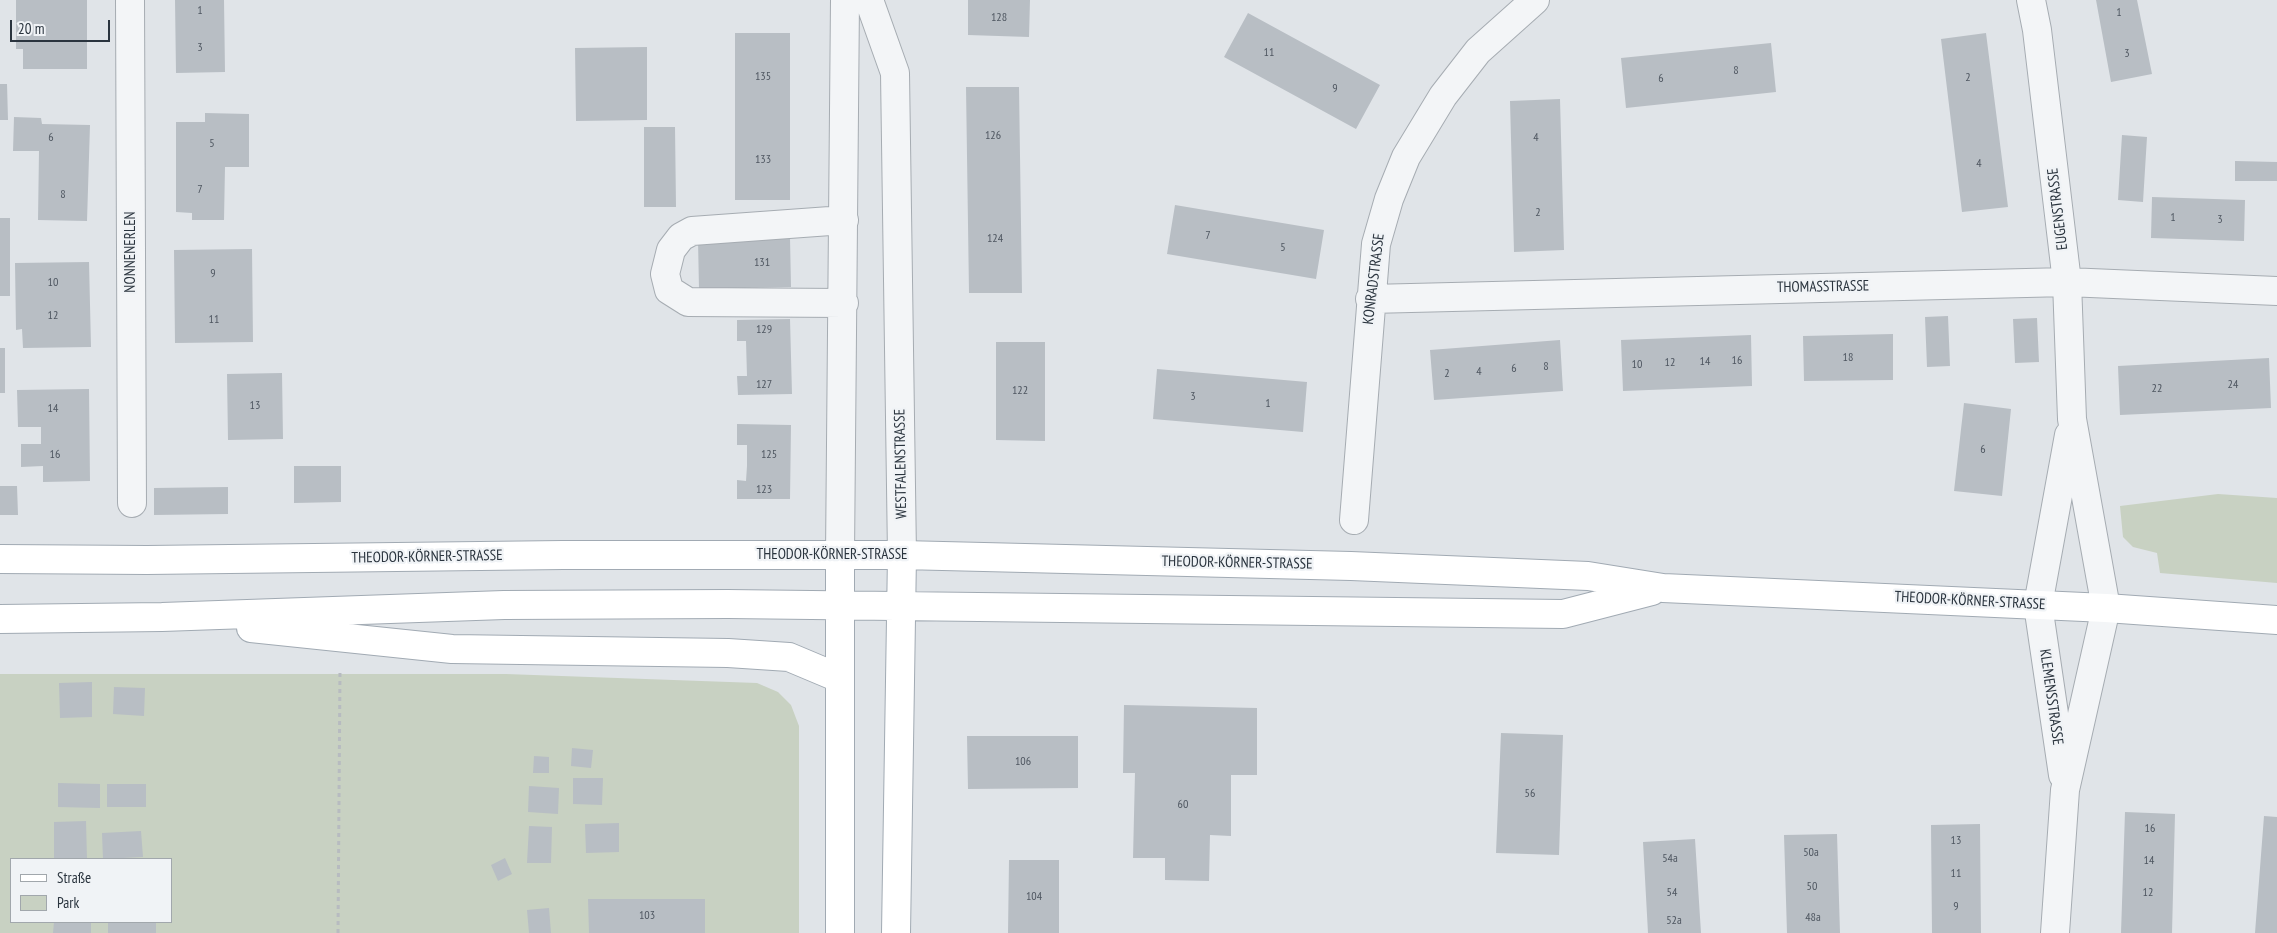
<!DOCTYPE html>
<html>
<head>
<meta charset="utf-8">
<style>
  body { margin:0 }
  #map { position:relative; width:2277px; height:933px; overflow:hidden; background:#e0e4e8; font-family:"PT Sans Narrow",sans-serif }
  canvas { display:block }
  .legend { position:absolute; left:10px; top:858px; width:162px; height:65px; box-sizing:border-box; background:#f0f3f6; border:1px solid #a1a7ac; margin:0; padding:6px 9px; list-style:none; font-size:15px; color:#2a343e }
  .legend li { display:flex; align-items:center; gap:10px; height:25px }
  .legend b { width:25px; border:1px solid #a1a7ac }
  .scale { position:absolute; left:10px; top:20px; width:100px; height:22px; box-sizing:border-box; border:2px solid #2a343e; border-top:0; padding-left:6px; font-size:15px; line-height:18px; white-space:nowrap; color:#2a343e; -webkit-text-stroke:4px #f0f3f6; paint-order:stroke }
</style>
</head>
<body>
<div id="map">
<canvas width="2277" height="933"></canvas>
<ul class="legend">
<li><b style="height:6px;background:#fff"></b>Straße</li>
<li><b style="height:14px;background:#c8d1c2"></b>Park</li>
</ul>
<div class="scale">20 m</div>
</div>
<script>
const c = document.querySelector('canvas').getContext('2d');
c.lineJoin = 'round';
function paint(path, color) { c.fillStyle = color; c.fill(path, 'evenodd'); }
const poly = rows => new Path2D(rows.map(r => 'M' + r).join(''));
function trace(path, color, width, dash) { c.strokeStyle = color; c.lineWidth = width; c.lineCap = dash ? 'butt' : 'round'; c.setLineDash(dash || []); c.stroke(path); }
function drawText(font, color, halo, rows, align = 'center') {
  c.font = font + ' "PT Sans Narrow",sans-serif'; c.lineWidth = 4.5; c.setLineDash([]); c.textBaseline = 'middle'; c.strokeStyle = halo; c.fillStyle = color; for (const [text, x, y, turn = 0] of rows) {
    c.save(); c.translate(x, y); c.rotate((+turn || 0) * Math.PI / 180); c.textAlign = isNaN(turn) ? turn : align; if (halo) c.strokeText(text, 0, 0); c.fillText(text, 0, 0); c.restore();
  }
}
const green = poly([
  [2218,494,2277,498,2277,583,2160,573,2157,553,2133,547,2123,537,2120,506],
  [0,674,506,674,757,683,778,692,791,705,799,726,799,933,0,933],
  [11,859,171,859,171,922,11,922]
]);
const building = poly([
  [16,0,87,0,87,69,23,69,23,49,16,49],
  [175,0,224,0,225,72,176,73],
  [968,0,1030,0,1029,37,968,35],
  [2096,0,2137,0,2152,74,2111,82],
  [1248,13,1380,85,1356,129,1224,57],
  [735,33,790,33,790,200,735,200],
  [1986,33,2008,207,1962,212,1941,39],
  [1771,43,1776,92,1626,108,1621,58],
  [647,47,647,120,576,121,575,48],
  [0,84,7,84,8,120,0,120],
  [966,87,1019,87,1022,293,969,293],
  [1560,99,1564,250,1514,252,1510,101],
  [205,113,249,114,249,167,225,167,224,220,192,220,192,213,176,212,176,122,205,122],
  [14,117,41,118,42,124,90,125,87,221,38,220,39,151,13,151],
  [644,127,675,127,676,207,644,207],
  [2122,135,2147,137,2143,202,2118,200],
  [2235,161,2277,162,2277,181,2235,181],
  [2152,197,2245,200,2244,241,2151,238],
  [1175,205,1324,230,1316,279,1167,254],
  [0,218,10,218,10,296,0,296],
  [790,238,791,287,699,289,698,240],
  [252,249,253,342,175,343,174,250],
  [89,262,91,347,23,348,22,329,16,330,15,263],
  [1948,316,1950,366,1927,367,1925,317],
  [2037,318,2039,362,2015,363,2013,319],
  [790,319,792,394,738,395,737,376,747,376,746,341,737,341,737,320],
  [1893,334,1893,380,1804,381,1803,336],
  [1751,335,1752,386,1623,391,1621,340],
  [1560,340,1563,391,1434,400,1430,350],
  [996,342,1045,342,1045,441,996,440],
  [0,348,5,348,5,393,0,393],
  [2269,358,2271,408,2120,415,2118,366],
  [1157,369,1307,382,1303,432,1153,419],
  [282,373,283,439,228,440,227,374],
  [89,389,90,481,43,482,43,466,21,467,21,444,41,444,41,427,18,427,17,390],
  [1964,403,2011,409,2002,496,1954,491],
  [737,424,791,425,790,499,737,499,737,480,746,481,747,466,747,445,737,445],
  [294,466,341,466,341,502,294,503],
  [0,486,17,486,18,515,0,515],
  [228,487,228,514,154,515,154,488],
  [92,682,92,717,60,718,59,683],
  [114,687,145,688,144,716,113,714],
  [1124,705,1257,708,1257,775,1231,775,1231,836,1210,835,1209,881,1165,880,1165,858,1133,858,1135,773,1123,773],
  [1501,733,1563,735,1559,855,1496,853],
  [967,736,1078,736,1078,788,968,789],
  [572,748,593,750,591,768,571,766],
  [534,756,549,757,549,773,533,773],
  [573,778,603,778,602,805,573,804],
  [58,783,100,784,100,808,58,807],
  [107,784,146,784,146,807,107,807],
  [529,786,559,788,558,814,528,812],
  [2125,812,2175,814,2172,933,2121,933],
  [2264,816,2277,817,2277,933,2255,933],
  [86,821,87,859,54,859,54,822],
  [619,823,619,852,586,853,585,824],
  [1980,824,1981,933,1932,933,1931,825],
  [529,826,552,827,551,863,527,863],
  [141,831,143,857,103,859,102,833],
  [1837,834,1840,933,1787,933,1784,835],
  [1695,839,1701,933,1648,933,1643,842],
  [505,858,512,874,498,881,491,865],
  [1009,860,1059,860,1059,933,1008,933],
  [588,899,705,899,705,933,589,933],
  [549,908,551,933,529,933,527,910],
  [54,922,91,922,91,933,53,933],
  [108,922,156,922,156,933,108,933]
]);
const path = poly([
  [338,933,340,669]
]);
const minor = poly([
  [130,0,132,503],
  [869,0,895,73,902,555],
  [2031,0,2037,30,2067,282,2072,419,2106,608,2065,790,2055,933],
  [1370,299,2067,282,2277,291],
  [844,303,688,302,669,290,665,274,671,250,681,237,692,231,844,220],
  [1354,520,1376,244,1389,199,1406,157,1443,96,1478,51,1535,0],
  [840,555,845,0],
  [2063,775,2038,605,2069,435]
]);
const major = poly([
  [0,559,147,560,563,555,902,555,1351,566,1588,576,1663,588,2106,608,2277,620],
  [0,619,162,617,504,605,728,604,1563,614,1652,591],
  [251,628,452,649,728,653,789,657,839,678],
  [840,933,840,555],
  [896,933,902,555]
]);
const numberNames = [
  ["1",200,11],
  ["1",2119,13],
  ["128",999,18],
  ["3",200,48],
  ["11",1269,53],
  ["3",2127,54],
  ["8",1736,71],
  ["135",763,77],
  ["2",1968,78],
  ["6",1661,79],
  ["9",1335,89],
  ["126",993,136],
  ["6",51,138],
  ["4",1536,138],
  ["5",212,144],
  ["133",763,160],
  ["4",1979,164],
  ["7",200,190],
  ["8",63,195],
  ["2",1538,213],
  ["1",2173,218],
  ["3",2220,220],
  ["7",1208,236],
  ["124",995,239],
  ["5",1283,248],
  ["131",762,263],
  ["9",213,274],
  ["10",53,283],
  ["12",53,316],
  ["11",214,320],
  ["129",764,330],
  ["18",1848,358],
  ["16",1737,361],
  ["14",1705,362],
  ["12",1670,363],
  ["10",1637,365],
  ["8",1546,367],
  ["6",1514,369],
  ["4",1479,372],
  ["2",1447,374],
  ["127",764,385],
  ["24",2233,385],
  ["22",2157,389],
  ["122",1020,391],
  ["3",1193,397],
  ["1",1268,404],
  ["13",255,406],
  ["14",53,409],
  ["6",1983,450],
  ["16",55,455],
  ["125",769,455],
  ["123",764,490],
  ["106",1023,762],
  ["56",1530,794],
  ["60",1183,805],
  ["16",2150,829],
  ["13",1956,841],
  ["50a",1811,853],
  ["54a",1670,859],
  ["14",2149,861],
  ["11",1956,874],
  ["50",1812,887],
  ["54",1672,893],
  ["12",2148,893],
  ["104",1034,897],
  ["9",1956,907],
  ["103",647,916],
  ["48a",1813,918],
  ["52a",1674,921]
];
const streetNames = [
  ["EUGENSTRASSE",2058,209,-97],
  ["NONNENERLEN",131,252,-90],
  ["KONRADSTRASSE",1374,279,-83],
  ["THOMASSTRASSE",1823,287,-1],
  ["WESTFALENSTRASSE",901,464,-91],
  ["THEODOR-KÖRNER-STRASSE",832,555],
  ["THEODOR-KÖRNER-STRASSE",427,557,-1],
  ["THEODOR-KÖRNER-STRASSE",1237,563,1],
  ["THEODOR-KÖRNER-STRASSE",1970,601,3],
  ["KLEMENSSTRASSE",2051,697,82]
];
paint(green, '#c8d1c2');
paint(building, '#b8bec4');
trace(minor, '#a6acb2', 30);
trace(major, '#a1aab3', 30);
trace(path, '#b7bbc0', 3, [4, 4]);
trace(minor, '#f3f5f7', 28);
trace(major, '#fff', 28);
drawText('12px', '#4e5660', null, numberNames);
drawText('15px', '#2a343e', '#f0f3f6', streetNames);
</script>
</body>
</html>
